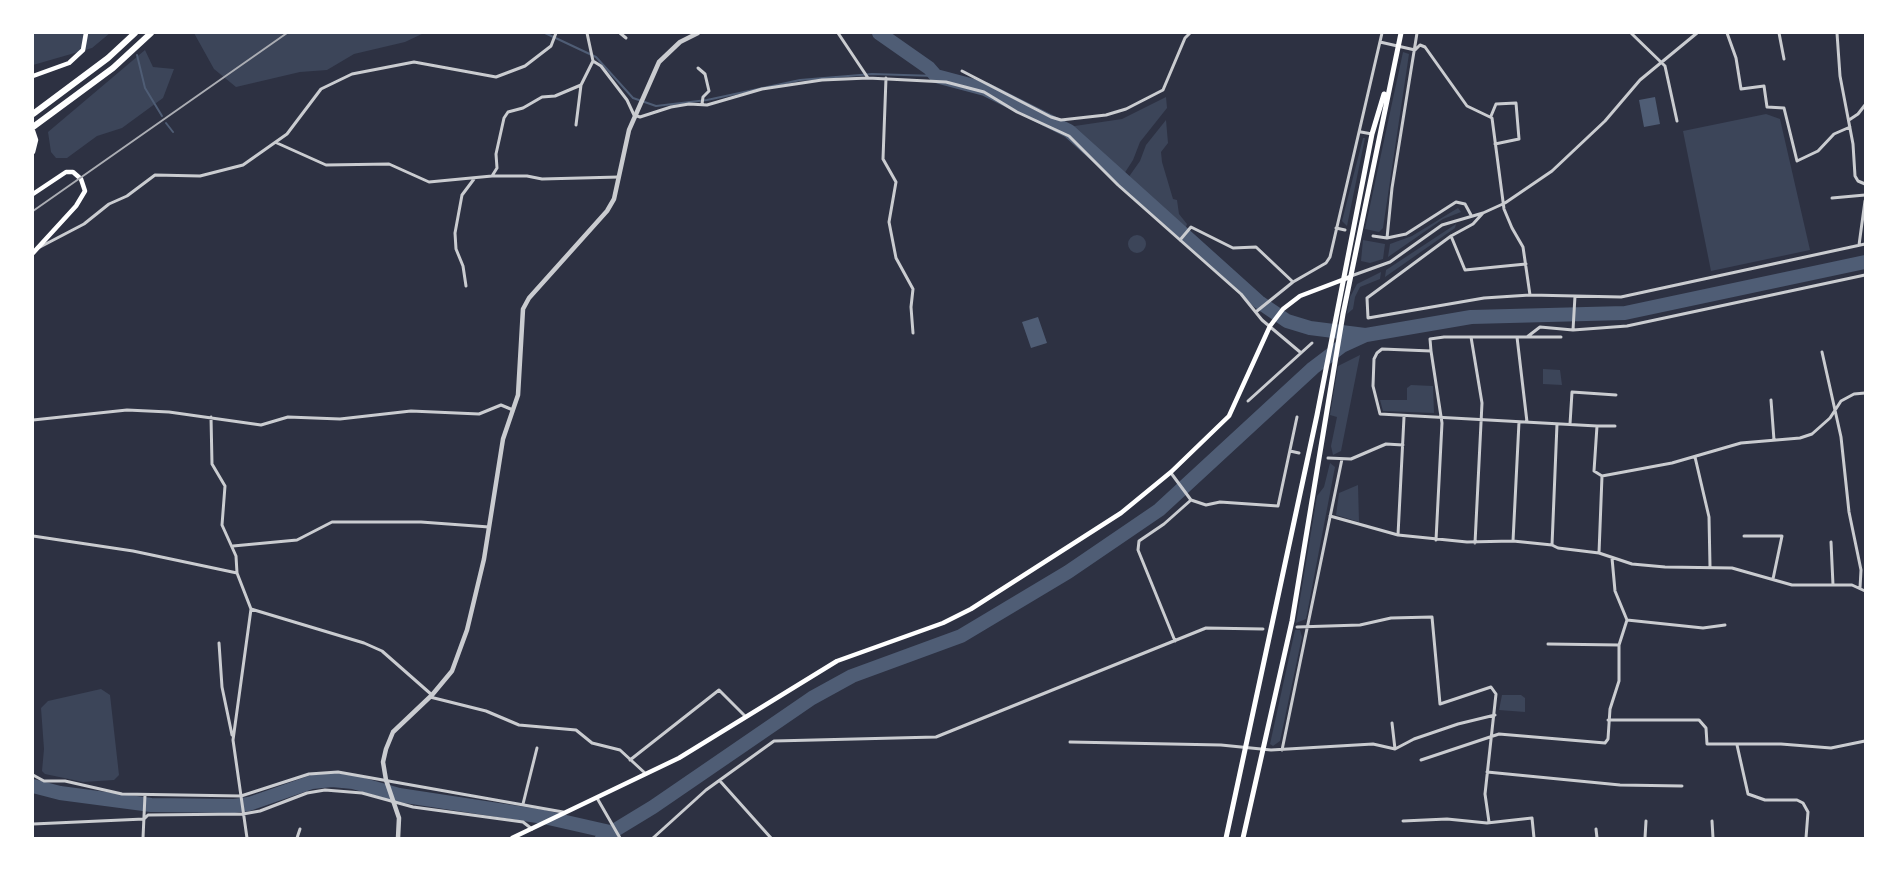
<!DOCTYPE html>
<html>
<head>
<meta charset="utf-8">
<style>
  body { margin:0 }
  #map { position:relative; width:1898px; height:871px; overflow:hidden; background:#2d3142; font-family:"DejaVu Sans",sans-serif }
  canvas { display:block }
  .frame { position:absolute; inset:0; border:34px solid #fff; pointer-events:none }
</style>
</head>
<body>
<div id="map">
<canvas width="1898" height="871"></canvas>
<div class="frame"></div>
</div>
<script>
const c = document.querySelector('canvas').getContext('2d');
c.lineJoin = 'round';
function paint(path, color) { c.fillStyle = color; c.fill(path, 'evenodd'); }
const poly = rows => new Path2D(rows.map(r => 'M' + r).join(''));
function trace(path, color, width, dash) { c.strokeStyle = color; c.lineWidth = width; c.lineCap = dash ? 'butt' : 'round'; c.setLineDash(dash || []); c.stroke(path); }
const green = poly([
  [33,33,110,33,92,48,33,65],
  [194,33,424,33,405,42,354,54,327,70,300,72,236,87,214,69],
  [145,50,153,67,174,69,163,98,122,128,97,136,67,158,56,158,51,152,48,132],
  [1403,52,1409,54,1383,228,1379,232,1365,229],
  [1166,97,1167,108,1140,142,1133,160,1124,174,1068,127,1122,119],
  [1766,114,1780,119,1810,250,1711,271,1683,131],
  [1166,120,1168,143,1161,152,1162,162,1173,199,1177,200,1179,214,1187,224,1185,230,1128,178,1140,161,1146,145],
  [1363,138,1365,138,1347,226,1342,221],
  [1458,208,1461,212,1443,219,1388,257,1390,244,1412,236],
  [1456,224,1455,228,1385,277,1386,270],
  '1128 244a9 9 0 1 1 18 0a9 9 0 1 1-18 0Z',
  [1363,240,1385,244,1383,259,1370,263,1361,261],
  [1381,272,1380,279,1360,287,1355,297,1353,309,1347,314,1350,297,1357,284],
  [1360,355,1341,451,1333,455,1331,446,1337,417,1330,415,1338,366],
  [1543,369,1560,370,1562,385,1543,384],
  [1411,385,1433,386,1434,413,1383,411,1380,400,1407,400,1407,388],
  [1330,463,1335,467,1306,619,1296,623,1317,496,1324,487],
  [1358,485,1359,522,1336,515,1339,493],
  [1295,630,1300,630,1302,637,1280,741,1273,746,1270,744],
  [101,689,110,695,119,775,114,780,83,782,45,774,42,771,44,749,41,708,48,701],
  [1502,695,1521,695,1525,698,1525,712,1499,710]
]);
const water = poly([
  [1655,97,1660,124,1644,127,1639,100],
  [1038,317,1047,343,1031,348,1022,322]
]);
const stream = poly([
  [545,33,596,57,633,98,656,106,707,100,800,80,872,74,936,76],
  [137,55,145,88,162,116],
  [166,123,173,132]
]);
const river = poly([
  [879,33,929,68,936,76,985,89,1069,131,1259,302,1287,321,1310,328,1365,335],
  [33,786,60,793,151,805,234,806,249,804,312,782,332,780,353,782,399,795,544,817,610,832],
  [602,838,653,807,812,698,852,676,961,636,1068,572,1159,510,1313,368,1342,346,1366,335,1471,317,1625,313,1865,262]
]);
const minor = poly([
  [587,33,593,61,601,66,627,100,634,115,640,117,671,107,689,104,707,105,762,89,822,80,868,78,946,82,984,92,1017,112,1069,136,1118,185,1241,294,1262,320,1300,352],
  [620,33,626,38],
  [838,33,868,78],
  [1631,33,1665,66,1677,121],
  [1727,33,1736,58,1741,89,1764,86,1767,107,1784,108,1797,161,1818,151,1834,134,1850,127],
  [1779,33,1784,59],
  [1837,33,1840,76,1853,144,1855,176,1858,181,1865,184],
  [1380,42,1415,50,1420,45,1425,47,1467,106,1492,118,1504,209,1512,228,1523,247,1530,295],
  [698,68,705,74,709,91,703,97,702,104],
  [962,71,1051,117,1061,120,1106,115,1126,109,1163,90,1185,38,1190,33],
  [886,78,883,159,896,182,889,222,896,258,913,289,911,307,913,333],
  [1491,116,1496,104,1516,103,1519,139,1495,144],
  [1849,120,1858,114,1865,105],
  [576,125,581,85],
  [1361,132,1372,134],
  [277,143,326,165,389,164,429,182,492,176,527,176,542,179,619,177],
  [492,176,497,168,496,154,504,118,508,112,523,108,542,97,555,96,581,85,593,61],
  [1832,198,1865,195],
  [1483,213,1473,224,1451,236,1367,298,1368,318,1484,298,1530,295,1621,297,1865,244],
  [1336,228,1345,230],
  [1373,236,1387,238,1406,234,1456,202,1465,204,1471,215],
  [1451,236,1465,270,1526,264],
  [1387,238,1392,188,1417,33],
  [1180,240,1191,227,1233,248,1256,247,1293,282],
  [1859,245,1865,201],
  [40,247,84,224,109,204,127,196,155,175,200,176,243,165,287,134,321,89,352,74,414,62,496,77,525,66,551,46,556,33],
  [1351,276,1390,262,1442,225,1483,213,1505,203,1552,171,1605,121,1640,80,1697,33],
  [466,286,463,266,456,249,455,233,462,195,474,179],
  [1257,311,1293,282,1326,263,1330,257,1382,33],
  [1573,330,1575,296],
  [1471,337,1482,403,1475,543],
  [1517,337,1527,422],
  [1527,337,1540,327,1573,330,1627,326,1865,275],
  [1561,337,1444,337,1430,339,1431,351,1382,349,1377,353,1374,359,1373,386,1380,414,1597,426,1594,471,1602,476,1672,463,1741,443,1800,438,1812,434,1830,418,1841,401,1854,394,1865,393],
  [1431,351,1442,423,1436,540],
  [1822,352,1841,437,1849,512,1861,570,1860,588],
  [1771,400,1774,440],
  [1248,401,1312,343],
  [211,417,212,464,225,486,222,525,236,556,237,573,251,609,233,740,247,838],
  [33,420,127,410,169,412,261,425,288,417,340,419,411,411,479,414,501,405,513,410],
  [1570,424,1572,392,1616,395],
  [1597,426,1615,426],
  [1290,451,1299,453],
  [1695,457,1709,517,1710,566],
  [1328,458,1351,459,1386,444,1403,445],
  [1171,473,1191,500],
  [1191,500,1206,505,1220,502,1278,506,1297,417],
  [1330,516,1398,535,1467,542,1513,541,1552,545,1558,548,1599,553,1632,564,1665,567,1732,568,1792,585,1852,585,1865,591],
  [1398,535,1404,417],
  [33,536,133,551,237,573],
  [1744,536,1782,536,1773,579],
  [1513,541,1519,422],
  [1831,542,1833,585],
  [1552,545,1557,424],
  [233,546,297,540,332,522,421,522,489,527],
  [1599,553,1602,476],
  [251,609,364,643,382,651,432,695],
  [1627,620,1703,628,1725,625],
  [1297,627,1360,625,1391,618,1432,617,1440,704,1491,687,1496,694,1485,794,1489,822],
  [1175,641,1138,550,1139,541,1164,524,1191,500],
  [219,643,222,687,232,735],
  [1548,644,1619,645],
  [430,697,486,711,519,725,576,730,592,743,620,750,646,774],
  [1608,720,1699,720,1706,728,1707,744,1781,744,1831,748,1865,741],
  [1392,723,1395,749],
  [1070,742,1221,745,1271,750,1373,744,1395,749,1414,739,1458,724,1495,715],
  [1737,745,1748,794,1765,800,1797,800,1803,803,1808,812,1806,838],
  [1282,750,1342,459],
  [630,760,719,690,746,717],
  [1421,760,1499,734,1605,743,1608,739,1610,709,1619,681,1619,645,1627,620,1615,591,1612,558],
  [1487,772,1620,785,1682,786],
  [33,775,44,781,65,781,122,794,241,796,309,774,338,772,563,812],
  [720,781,771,838],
  [597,798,620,838],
  [523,804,537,748],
  [1403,821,1447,819,1487,823,1532,818,1534,838],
  [1712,821,1713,838],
  [33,824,144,819,148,815,243,814,260,811,307,793,325,790,362,793,413,807,523,822,532,829],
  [1596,829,1597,838],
  [143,838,145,795],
  [297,838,300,829],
  [653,838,706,790,774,741,936,737,1206,628,1263,629],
  [1645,838,1646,821]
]);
const tertiary = poly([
  [398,838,399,818,386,780,383,762,386,749,393,732,432,695,452,671,467,630,484,559,503,439,518,395,523,309,529,298,607,211,614,199,629,130,659,62,680,42,698,33]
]);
const secondary = poly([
  [33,76,69,63,83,50,86,33],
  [33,131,36,140,33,152],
  [33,194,66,172,73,172,81,179,85,191,76,206,33,253],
  [512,838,679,758,837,661,943,623,971,609,1121,513,1171,472,1229,416,1270,326,1283,309,1300,296,1350,277]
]);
const trunk = poly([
  [1226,838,1317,415,1372,134,1384,94],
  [1243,838,1292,621,1343,314,1401,33]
]);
const motorway = poly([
  [33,114,108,58,135,33],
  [33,127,113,68,151,33]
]);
const rail = poly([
  [33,211,287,33]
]);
paint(green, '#3c4559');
paint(water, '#4f5d75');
trace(stream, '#4f5d75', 2);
trace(river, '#4f5d75', 14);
trace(minor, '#caccd0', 3);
trace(tertiary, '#caccd0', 4.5);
trace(secondary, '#fff', 4.5);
trace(trunk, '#fff', 5);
trace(motorway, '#fff', 6);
trace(rail, '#abadb3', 2);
</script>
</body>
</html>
